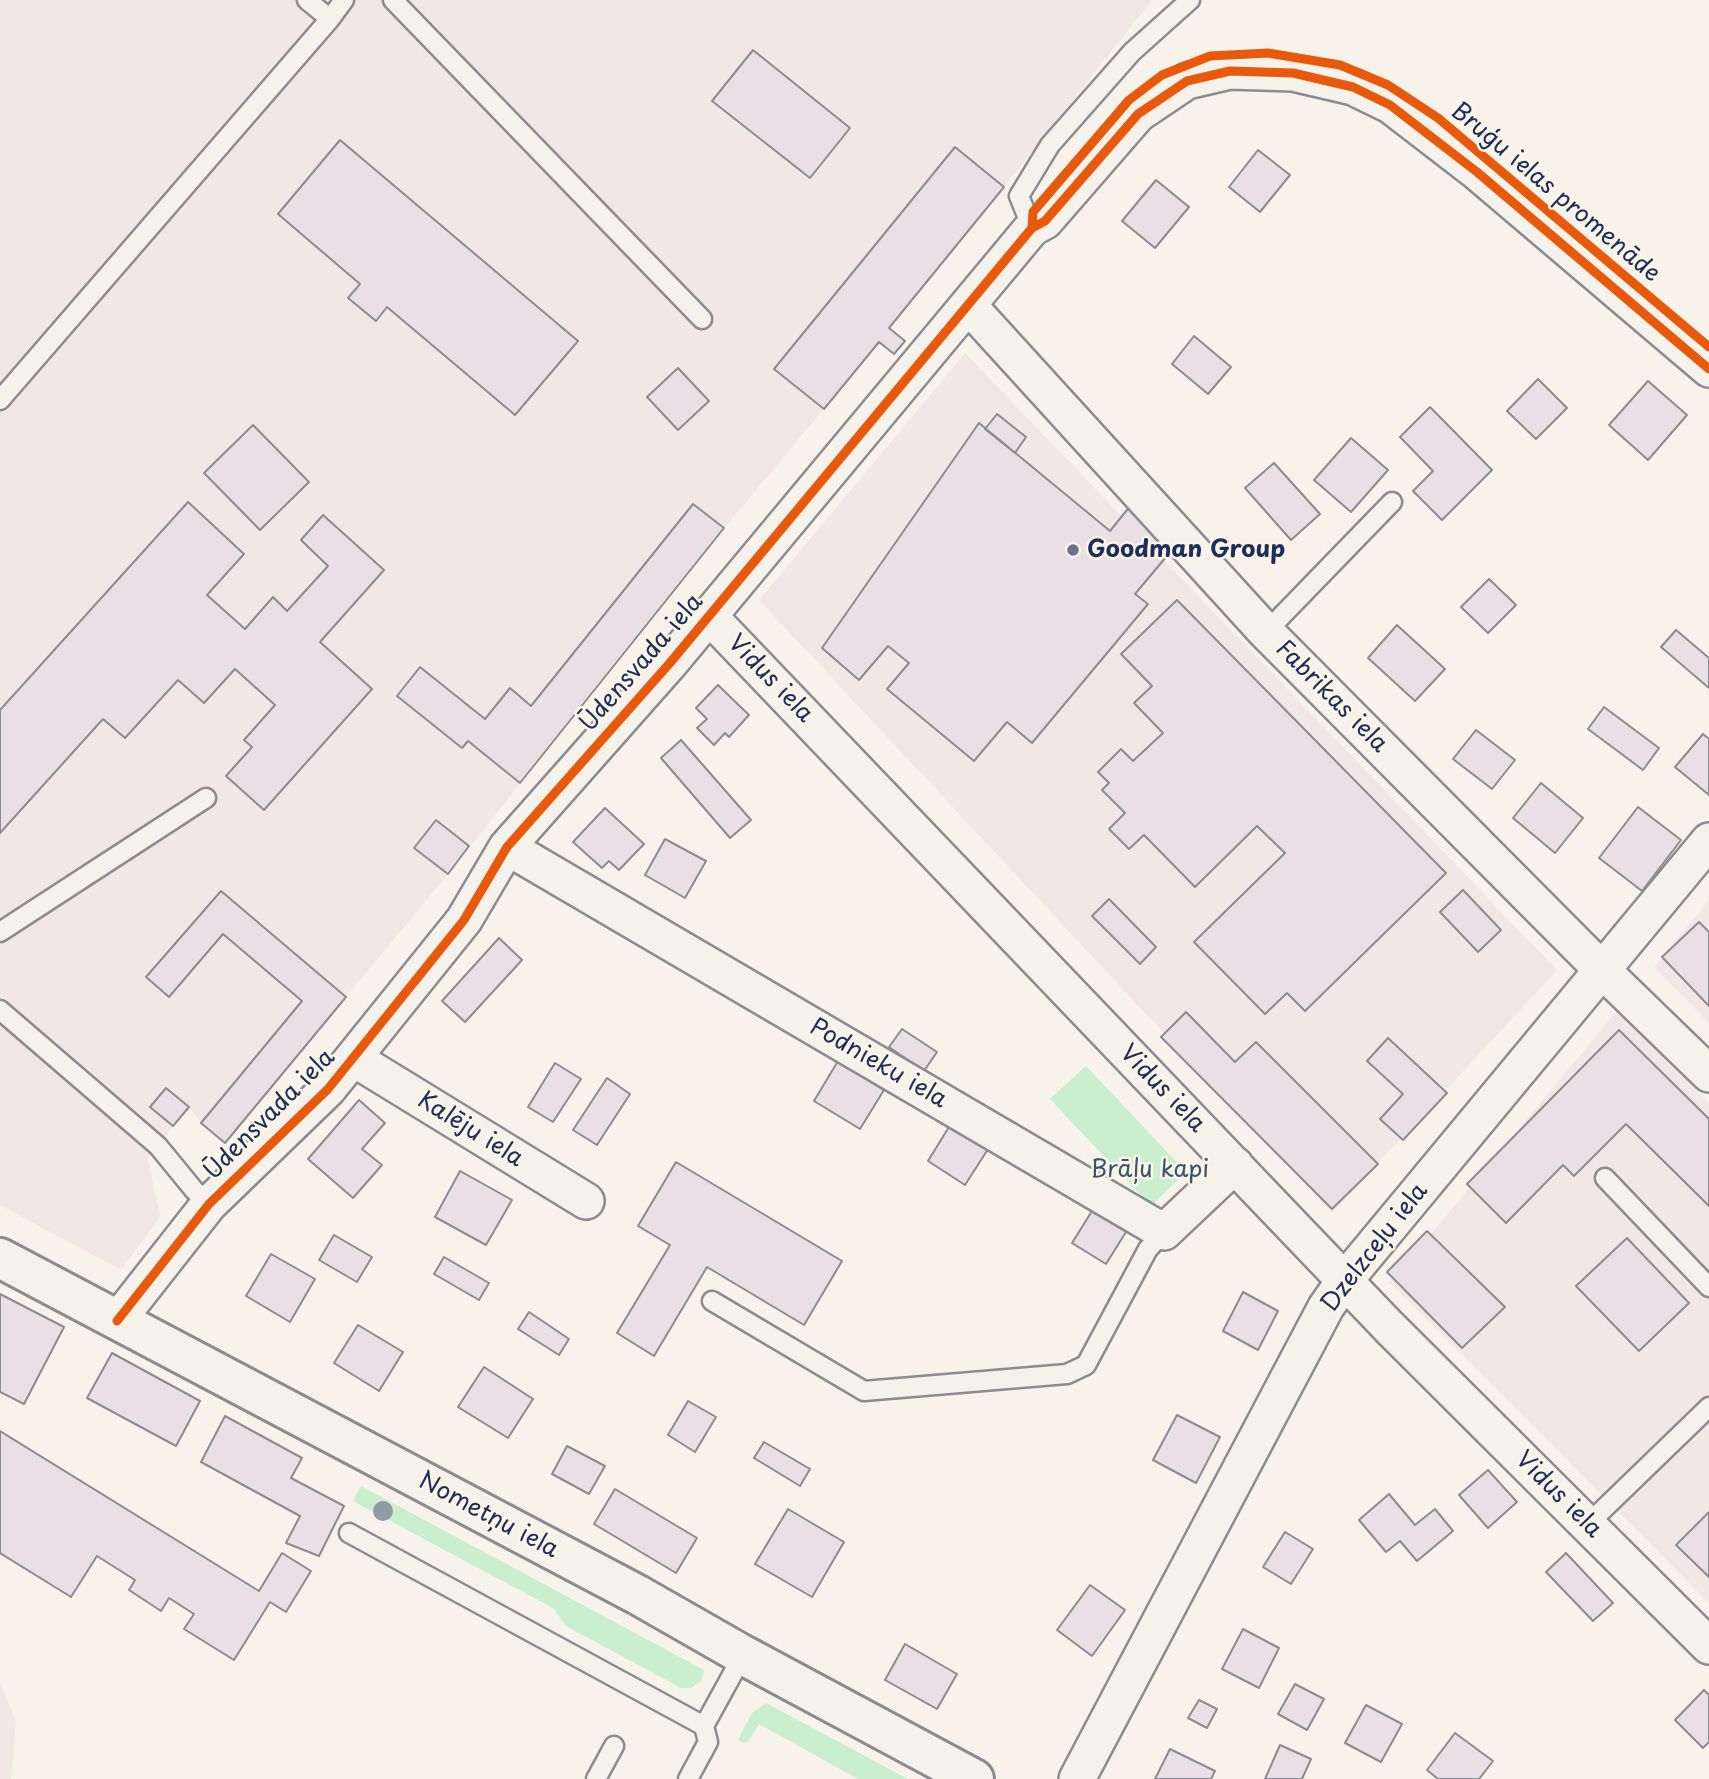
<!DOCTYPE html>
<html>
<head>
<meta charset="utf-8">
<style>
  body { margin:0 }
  canvas { display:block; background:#f7f3ea }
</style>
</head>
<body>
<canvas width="1709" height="1779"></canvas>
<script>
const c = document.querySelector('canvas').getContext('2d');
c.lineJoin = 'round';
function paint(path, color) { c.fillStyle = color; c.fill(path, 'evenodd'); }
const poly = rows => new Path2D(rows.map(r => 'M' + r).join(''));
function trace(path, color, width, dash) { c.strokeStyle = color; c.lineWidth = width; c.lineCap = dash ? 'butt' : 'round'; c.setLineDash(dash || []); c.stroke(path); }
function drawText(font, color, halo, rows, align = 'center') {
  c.font = font + ' "Playpen Sans",sans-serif'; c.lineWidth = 5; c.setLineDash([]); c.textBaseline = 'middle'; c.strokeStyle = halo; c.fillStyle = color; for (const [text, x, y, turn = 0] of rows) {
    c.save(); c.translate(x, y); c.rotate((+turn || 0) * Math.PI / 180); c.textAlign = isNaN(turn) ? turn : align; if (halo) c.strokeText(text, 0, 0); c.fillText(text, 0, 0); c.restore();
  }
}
const built = poly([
  [0,0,1152,0,1004,187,824,409,724,528,448,874,225,1143,201,1123,189,1107,173,1126,148,1160,160,1217,121,1270,0,1205],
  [965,353,1557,970,1332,1213,759,600],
  [1709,900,1709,1023,1654,967],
  [1617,1011,1709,1103,1709,1603,1390,1283],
  [0,1682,16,1721,11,1779,0,1779]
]);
const green = poly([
  [1086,1066,1186,1172,1151,1206,1050,1099],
  [361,1486,704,1670,702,1680,691,1688,681,1688,566,1626,553,1608,353,1501],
  [766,1703,908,1779,858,1779,759,1724,748,1742,744,1743,738,1740,752,1713]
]);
const building = poly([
  [753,50,850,128,810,178,712,101,753,50],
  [340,140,578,341,515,415,387,307,376,321,348,298,360,284,278,214,340,140],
  [955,147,1004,187,889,328,905,341,894,354,879,342,824,409,774,369,955,147],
  [1258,150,1290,175,1260,212,1229,187,1258,150],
  [1156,180,1189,207,1155,248,1122,221,1156,180],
  [1194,336,1231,367,1208,394,1172,364,1194,336],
  [678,368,709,401,678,430,647,397,678,368],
  [1538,379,1567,408,1536,439,1507,411,1538,379],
  [1648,381,1687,415,1648,460,1609,425,1648,381],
  [1430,407,1492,470,1442,520,1413,491,1433,471,1400,437,1430,407],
  [997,414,1026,437,1015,453,985,429,997,414],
  [979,423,1110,531,1131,505,1177,544,1135,594,1148,604,1032,743,1007,722,974,761,887,689,909,663,888,646,859,680,822,648,979,423],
  [253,425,309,482,260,530,204,473,253,425],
  [1351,438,1388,470,1351,512,1314,480,1351,438],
  [1274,463,1320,514,1291,540,1245,488,1274,463],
  [188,502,244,554,207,595,245,629,273,597,287,611,328,566,301,540,323,515,384,570,320,642,372,689,264,810,226,776,252,747,244,740,275,705,235,669,204,703,178,680,125,738,103,719,0,833,0,710,188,502],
  [693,504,724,528,520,783,468,741,462,748,397,696,420,667,485,719,510,688,531,706,693,504],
  [1489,579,1516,605,1488,633,1461,607,1489,579],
  [1177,600,1446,873,1305,1011,1287,993,1265,1014,1194,942,1285,853,1257,826,1195,887,1144,835,1129,849,1109,829,1125,813,1102,790,1109,783,1098,772,1121,749,1133,761,1163,733,1134,703,1152,686,1121,654,1177,600],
  [1397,625,1445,669,1415,701,1368,658,1397,625],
  [1676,630,1709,658,1709,688,1661,647,1676,630],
  [718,685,749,715,729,737,725,733,714,745,697,728,707,719,696,708,718,685],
  [1604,707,1659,748,1643,770,1588,729,1604,707],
  [1476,730,1515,760,1492,789,1453,759,1476,730],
  [1703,734,1709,739,1709,795,1675,767,1703,734],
  [681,740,751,820,730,838,661,758,681,740],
  [1541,783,1583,818,1555,853,1513,818,1541,783],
  [1638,807,1681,840,1642,891,1599,858,1638,807],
  [605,808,644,844,619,870,609,861,602,868,573,842,605,808],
  [436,820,469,846,448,874,414,848,436,820],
  [665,839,706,861,685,898,645,875,665,839],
  [1463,890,1501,930,1478,952,1440,912,1463,890],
  [221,891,346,997,225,1143,201,1123,302,1001,223,934,169,997,146,977,221,891],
  [1109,899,1156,947,1140,964,1092,916,1109,899],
  [1699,922,1709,932,1709,1006,1662,957,1699,922],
  [499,938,522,960,465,1022,442,1001,499,938],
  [1186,1012,1235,1062,1256,1042,1378,1164,1332,1209,1161,1037,1186,1012],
  [902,1029,937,1052,924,1071,889,1047,902,1029],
  [1619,1030,1709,1119,1709,1206,1626,1124,1574,1176,1563,1165,1506,1223,1467,1184,1619,1030],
  [1388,1038,1447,1093,1403,1140,1380,1119,1403,1094,1367,1061,1388,1038],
  [838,1061,884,1090,860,1129,814,1101,838,1061],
  [555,1063,581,1079,553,1122,528,1107,555,1063],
  [607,1078,630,1094,597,1145,573,1130,607,1078],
  [166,1088,189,1107,173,1126,150,1107,166,1088],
  [359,1100,385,1123,362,1149,382,1165,353,1198,308,1159,359,1100],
  [952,1122,990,1146,965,1185,928,1161,952,1122],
  [676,1162,842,1261,804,1325,707,1267,654,1356,617,1333,670,1245,638,1226,676,1162],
  [460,1171,512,1200,486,1245,435,1217,460,1171],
  [1097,1203,1131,1224,1106,1264,1072,1243,1097,1203],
  [1427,1231,1505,1307,1462,1348,1387,1272,1427,1231],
  [334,1235,372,1257,357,1282,319,1260,334,1235],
  [1627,1238,1689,1303,1639,1351,1576,1286,1627,1238],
  [271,1254,315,1279,290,1322,246,1296,271,1254],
  [444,1257,489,1283,479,1300,434,1274,444,1257],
  [1243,1292,1278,1311,1258,1350,1223,1331,1243,1292],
  [0,1294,64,1327,24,1404,0,1392,0,1294],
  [529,1312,569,1339,559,1355,518,1329,529,1312],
  [358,1325,403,1352,379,1391,334,1363,358,1325],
  [112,1353,200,1401,176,1446,87,1398,112,1353],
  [484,1367,533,1399,508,1438,458,1407,484,1367],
  [688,1401,716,1417,695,1452,668,1435,688,1401],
  [1177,1415,1220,1437,1196,1483,1153,1460,1177,1415],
  [225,1416,302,1458,291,1478,344,1506,319,1556,286,1543,300,1516,201,1462,225,1416],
  [0,1431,259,1591,282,1553,311,1571,286,1612,270,1602,234,1660,184,1629,194,1614,169,1598,161,1611,129,1590,135,1580,97,1556,71,1597,0,1553,0,1431],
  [764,1442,810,1469,800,1486,754,1458,764,1442],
  [567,1446,605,1466,589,1494,552,1474,567,1446],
  [1488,1470,1517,1502,1488,1528,1459,1495,1488,1470],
  [615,1489,697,1538,676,1573,594,1524,615,1489],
  [1389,1494,1415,1525,1435,1509,1453,1531,1417,1561,1400,1541,1386,1552,1359,1520,1389,1494],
  [788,1509,844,1542,812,1597,755,1564,788,1509],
  [1709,1512,1709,1577,1676,1545,1709,1512],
  [1285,1532,1313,1549,1291,1584,1263,1567,1285,1532],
  [1566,1553,1613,1603,1593,1621,1546,1572,1566,1553],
  [1090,1585,1125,1610,1092,1656,1057,1630,1090,1585],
  [1243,1629,1279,1648,1259,1688,1222,1669,1243,1629],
  [905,1644,957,1674,937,1709,885,1680,905,1644],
  [1295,1684,1324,1699,1307,1730,1278,1714,1295,1684],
  [1704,1690,1709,1695,1709,1742,1703,1748,1675,1720,1704,1690],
  [1199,1700,1217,1709,1207,1728,1188,1718,1199,1700],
  [1366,1705,1402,1724,1381,1762,1345,1743,1366,1705],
  [1455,1733,1493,1761,1479,1779,1438,1779,1427,1770,1455,1733],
  [1280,1745,1311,1759,1302,1779,1265,1779,1280,1745],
  [1170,1749,1215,1771,1211,1779,1155,1779,1170,1749]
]);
const service = poly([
  [307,0,330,19],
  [393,0,702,319],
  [1032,228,1019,196,1050,145,1132,52,1190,0],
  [0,400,330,19,344,0],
  [1266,632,1392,502],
  [0,932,206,798],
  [0,1010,158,1146,194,1190,209,1204],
  [1605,1178,1709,1287],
  [712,1301,864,1391,1067,1374,1086,1365,1148,1249,1164,1232],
  [1587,1525,1709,1407],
  [349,1533,704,1726],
  [596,1779,614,1746],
  [688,1779,708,1742,704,1726,743,1655]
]);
const minor = poly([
  [968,305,1266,632,1603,971,1709,1074],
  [709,616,1389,1327,1709,1646],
  [507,847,1164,1232,1235,1165],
  [353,1058,586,1201],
  [117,1321,209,1204,328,1089,464,920,507,847,669,664,1032,228,1045,221,1138,114,1187,81,1230,71,1293,73,1353,87,1390,105,1477,172,1709,369],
  [1077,1779,1326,1307,1345,1280,1709,841]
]);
const tertiary = poly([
  [0,1258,638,1595,743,1655,974,1779]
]);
const cycleway = poly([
  [1032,228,1033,212,1129,100,1162,75,1210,56,1268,53,1340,65,1388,85,1438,118,1709,347],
  [117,1321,209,1204,328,1089,464,920,507,847,669,664,1032,228,1045,221,1138,114,1187,81,1230,71,1293,73,1353,87,1390,105,1477,172,1709,369]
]);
const trees = [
  [383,1511]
];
const markers = [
  [1073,550,7,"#68748f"]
];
const streetNames = [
  ["Bruģu ielas promenāde",1555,193,40],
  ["Ūdensvada iela",642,663,-49],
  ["Vidus iela",770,679,46],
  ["Fabrikas iela",1331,697,45],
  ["Podnieku iela",878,1064,30],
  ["Vidus iela",1162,1089,46],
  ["Ūdensvada iela",270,1115,-45],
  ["Kalēju iela",470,1130,32],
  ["Dzelzceļu iela",1375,1248,-52],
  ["Vidus iela",1558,1495,45],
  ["Nometņu iela",488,1516,28]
];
const poiNames = [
  ["Goodman Group",1087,550]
];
const parkNames = [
  ["Brāļu kapi",1150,1170]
];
paint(built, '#f1e8e6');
paint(green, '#caefce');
paint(building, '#e8e0e5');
trace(building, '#8a8c91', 2);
trace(service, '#8a8c91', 23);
trace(minor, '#8a8c91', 40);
trace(tertiary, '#8a8c91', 44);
trace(service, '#f5f2ec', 18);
trace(minor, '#f5f2ec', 35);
trace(tertiary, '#f5f2ec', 38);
trace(cycleway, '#e8590c', 9);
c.fillStyle = '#8d9ca7';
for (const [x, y] of trees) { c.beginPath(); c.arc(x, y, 10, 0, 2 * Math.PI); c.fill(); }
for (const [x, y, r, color] of markers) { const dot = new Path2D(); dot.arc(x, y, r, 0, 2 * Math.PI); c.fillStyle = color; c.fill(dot); trace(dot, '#fcf5e5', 2.5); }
drawText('24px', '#1b2f5e', '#fcf5e5', streetNames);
drawText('bold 24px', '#1b2f5e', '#fcf5e5', poiNames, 'left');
drawText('24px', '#375570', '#fcf5e5', parkNames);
</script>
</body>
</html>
